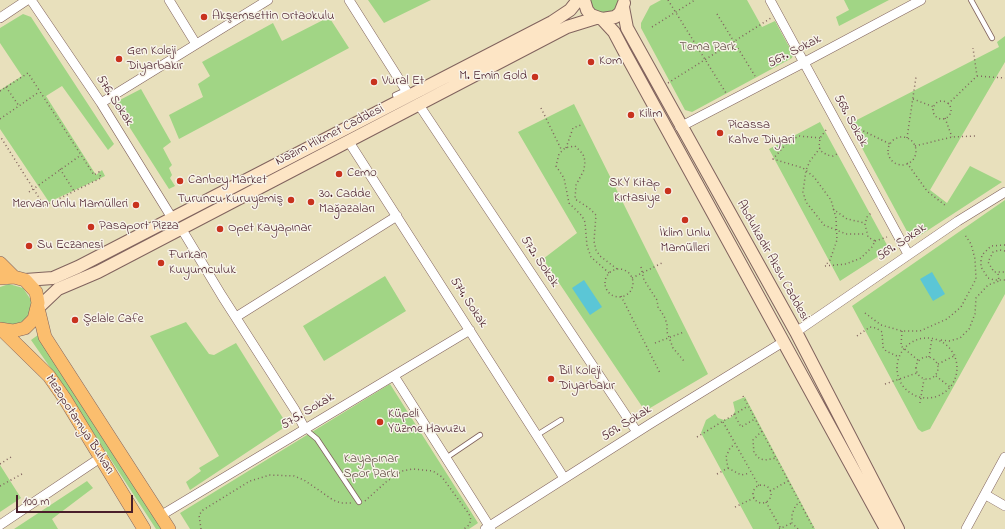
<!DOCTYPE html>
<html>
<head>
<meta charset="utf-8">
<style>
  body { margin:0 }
  #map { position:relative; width:1005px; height:529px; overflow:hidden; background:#e8e0bc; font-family:"Indie Flower",sans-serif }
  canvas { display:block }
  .scale { position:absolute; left:16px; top:495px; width:117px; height:18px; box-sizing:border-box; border:2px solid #4a1f2b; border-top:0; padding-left:5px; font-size:12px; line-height:14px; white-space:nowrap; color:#4a1f2b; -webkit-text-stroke:3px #f7f3e8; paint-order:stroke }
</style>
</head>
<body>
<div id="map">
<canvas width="1005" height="529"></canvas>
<div class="scale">100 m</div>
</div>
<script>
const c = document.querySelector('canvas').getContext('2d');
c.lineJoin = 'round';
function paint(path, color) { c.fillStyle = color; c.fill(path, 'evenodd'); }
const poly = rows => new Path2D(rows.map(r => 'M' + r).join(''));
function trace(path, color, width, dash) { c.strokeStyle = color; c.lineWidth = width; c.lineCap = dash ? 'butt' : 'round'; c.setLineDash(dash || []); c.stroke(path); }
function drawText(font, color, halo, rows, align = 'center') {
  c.font = font + ' "Indie Flower",sans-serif'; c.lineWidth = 3; c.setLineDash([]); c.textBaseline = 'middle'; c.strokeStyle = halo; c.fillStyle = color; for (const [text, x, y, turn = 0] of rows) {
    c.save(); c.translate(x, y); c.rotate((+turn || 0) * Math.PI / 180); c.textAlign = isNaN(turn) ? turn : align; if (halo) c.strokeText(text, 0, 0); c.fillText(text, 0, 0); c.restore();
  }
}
const green = poly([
  [368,0,431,0,384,23],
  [588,0,621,0,613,12,602,15,593,10],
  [661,0,747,0,762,27,775,21,793,54,792,58,692,112,685,110,641,28,641,23,650,6],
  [844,0,889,0,839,26,836,17,849,10],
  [23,14,31,17,114,144,108,150,62,86,46,96,96,175,102,170,105,176,49,202,0,129,0,90,22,76,0,43,0,28],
  [329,17,349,48,179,139,169,115,203,97,198,84,210,76,202,62,273,23,282,41],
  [1005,36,1005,62,930,190,947,203,970,166,1002,182,916,238,909,235,849,124,999,47,997,42],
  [141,89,171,142,163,148,172,165,169,168,172,175,170,178,175,186,169,189,114,103],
  [574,104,708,374,645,411,543,259,577,233,518,132],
  [820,122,887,245,885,252,840,281,769,149],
  [1005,200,1005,294,930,429,922,432,918,429,852,306],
  [385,276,406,311,324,361,303,326],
  [9,284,23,288,31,300,30,314,26,319,15,326,0,323,0,287],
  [186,322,209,354,214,355,236,343,286,423,285,427,190,490,186,482,201,471,199,468,219,456,150,336],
  [38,335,163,529,156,529,61,383,31,340],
  [390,384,478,523,469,529,190,529,180,513],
  [745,397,815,529,753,529,701,433,706,420,715,414,718,418,724,420,732,417,735,411,733,402],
  [0,465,21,498,0,512],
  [87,481,93,488,52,519,58,529,14,529]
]);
const water = poly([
  [932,272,945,294,933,301,920,279],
  [584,280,602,307,590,315,572,288]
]);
const path = poly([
  [668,0,726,93],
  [717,14,755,76],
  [652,27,695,0],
  [977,76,1005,78],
  [668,83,771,18],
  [6,87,19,106],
  [0,91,28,73,94,175,99,172,101,178,46,205,43,204,0,136],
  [913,99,934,107],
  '933 110a9 9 0 1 1 18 0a9 9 0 1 1-18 0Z',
  [948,104,977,76,973,48],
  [541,108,562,151],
  [945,118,952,137],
  [0,119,39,92],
  [849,124,890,144],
  [826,130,820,138,819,147,821,151,827,155,833,156,837,154],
  '888 151a14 14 0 1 1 28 0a14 14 0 1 1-28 0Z',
  [820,138,799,136,787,143,773,159,803,168,814,177,831,200,836,218,837,240,830,260,825,266],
  [907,138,916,77],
  [915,146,952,137,975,136],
  [566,148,573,128,581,125],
  [820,148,810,161,806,170,803,192,806,202,824,225,846,234,866,234],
  [907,163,927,191,946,206],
  [60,169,74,191],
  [29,192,81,155],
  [833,209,847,219,865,223],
  [875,241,887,237],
  [1005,245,991,246,982,255,981,261,981,267,988,278,994,280,1005,280],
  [1005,251,1000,250,993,252,988,262,994,272,1005,272],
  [825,266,846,264,861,258,872,247,875,241,868,237,865,224,867,217,871,213],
  [641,267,644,280,657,300,658,307,664,316,667,324,667,332,673,348,684,361],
  '605 283a14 14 0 1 1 28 0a14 14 0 1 1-28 0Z',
  [609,273,591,257,587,246,585,222,582,216,569,203,564,178,556,166,559,154,565,148,575,146,583,154,585,161,584,170,576,185,575,199,589,208,596,215,594,241,596,250,600,256,617,269],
  [632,278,664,262],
  [621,296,660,373],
  [865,313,881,325,902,331,920,331,947,319,961,307,976,279,975,259,971,244,965,235],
  [902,331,901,346,919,361],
  [857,336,870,327,876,328,882,332,883,347,886,351,899,357],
  '897 368a30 30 0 1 1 60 0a30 30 0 1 1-60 0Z',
  [941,340,949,341,960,338,969,329,975,314,976,298,988,285,999,281,998,273],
  [655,343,684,332],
  '916 368a11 11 0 1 1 22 0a11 11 0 1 1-22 0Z',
  [929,357,932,338],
  [938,364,956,355],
  [936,376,950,387],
  [885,384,917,373],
  [743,396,814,529],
  [920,403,924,379],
  [734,414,741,427,755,419],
  [723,422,759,486],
  [762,431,753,440,754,453,760,459,765,460,776,458],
  [697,437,748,406],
  [0,464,11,457],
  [728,468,741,475,750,473],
  [717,474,728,468,726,457,730,448,735,444],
  '753 494a9 9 0 1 1 18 0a9 9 0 1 1-18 0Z',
  [0,486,22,474],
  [770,491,788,481],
  [365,501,386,482,402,471,413,469,433,471,442,477,469,514,471,520,469,525,464,529],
  [766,502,781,529],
  [735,507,754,498],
  [201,529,199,515,203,510,250,481,270,475,294,476,304,480,333,500,341,503,353,503],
  [779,529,792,523],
  [798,529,792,523,792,514,796,505,800,503]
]);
const lane = poly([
  [971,0,992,38],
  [395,95,406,90],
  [305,429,317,439,359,502],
  [537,435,561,420],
  [446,458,480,435]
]);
const street = poly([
  [31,0,101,103,172,218],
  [169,0,196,44],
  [349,0,409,95],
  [770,0,908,254],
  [0,18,27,0],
  [101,103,268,0],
  [419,105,637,432],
  [680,127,803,63,921,0],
  [349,142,564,478],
  [181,228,222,296,295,410,305,429],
  [236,317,397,216],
  [796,332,958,221,1005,192],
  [394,376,491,529],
  [986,495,1005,506],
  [160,516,470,330],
  [0,525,100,458],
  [485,529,650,424,783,342],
  [966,529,1005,457]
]);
const secondary = poly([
  [584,0,587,10,591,15,602,19,615,17,620,13,624,3],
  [623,7,627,28,796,332,898,529],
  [602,19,614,32,624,51,886,529],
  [25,280,53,278,78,267,552,22,570,10,578,0],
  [38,308,58,289,98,272,567,27,596,18]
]);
const primary = poly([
  [0,263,14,277],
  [0,278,14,277,25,280,36,292,38,303,34,319,25,328,13,331,0,329],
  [38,308,45,337,169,529],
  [2,330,49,376,65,399,144,529]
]);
const markers = [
  [204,17,4,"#c8321e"],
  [119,59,4,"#c8321e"],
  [591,62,4,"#c8321e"],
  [535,77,4,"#c8321e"],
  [374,82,4,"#c8321e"],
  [631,115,4,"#c8321e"],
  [720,133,4,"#c8321e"],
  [339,174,4,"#c8321e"],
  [180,181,4,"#c8321e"],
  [668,191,4,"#c8321e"],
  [291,200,4,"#c8321e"],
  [311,202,4,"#c8321e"],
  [136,205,4,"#c8321e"],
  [685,220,4,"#c8321e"],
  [91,227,4,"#c8321e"],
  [220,229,4,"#c8321e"],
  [29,246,4,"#c8321e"],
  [161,263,4,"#c8321e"],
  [75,320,4,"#c8321e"],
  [551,379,4,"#c8321e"],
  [380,422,4,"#c8321e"]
];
const poiNames = [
  ["Akşemsettin Ortaokulu",212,17],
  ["Gen Koleji",127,52],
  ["Diyarbakır",127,67],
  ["Kom",599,62],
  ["M. Emin Gold",527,77,"right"],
  ["Vural Et",382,82],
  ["Kilim",639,115],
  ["Picassa",728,126],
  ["Kahve Diyari",728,141],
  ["Cemo",347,174],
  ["Canbey Market",188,181],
  ["SKY Kitap",660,184,"right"],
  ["Kırtasiye",660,199,"right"],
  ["30. Cadde",319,195],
  ["Mağazaları",319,210],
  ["Turuncu Kuruyemiş",283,200,"right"],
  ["Mervan Unlu Mamülleri",128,205,"right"],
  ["Pasaport Pizza",99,227],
  ["Opet Kayapınar",228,229],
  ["İklim Unlu",685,234,"center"],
  ["Mamülleri",685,249,"center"],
  ["Su Eczanesi",37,246],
  ["Furkan",169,256],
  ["Kuyumculuk",169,271],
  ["Şelale Cafe",83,320],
  ["Bil Koleji",559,372],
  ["Diyarbakır",559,387],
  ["Küpeli",388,415],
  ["Yüzme Havuzu",388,430]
];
const parkNames = [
  ["Tema Park",708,48],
  ["Kayapınar",371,460],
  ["Spor Parkı",371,475]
];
const streetNames = [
  ["567. Sokak",795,52,-27],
  ["576. Sokak",114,101,57],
  ["568. Sokak",850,121,61],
  ["Nazım Hikmet Caddesi",330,136,-27],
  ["569. Sokak",902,243,-34],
  ["Abdulkadir Aksu Caddesi",772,261,61],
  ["572. Sokak",539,262,56],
  ["574. Sokak",468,303,57],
  ["575. Sokak",308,412,-31],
  ["569. Sokak",627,424,-32],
  ["Mezopotamya Bulvarı",79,425,57]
];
paint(green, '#a1d585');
paint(water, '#5bc6d6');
trace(lane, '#81635e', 6);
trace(street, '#81635e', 10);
trace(secondary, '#81635e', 14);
trace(primary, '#81635e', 14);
trace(path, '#81635e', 1.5, [1, 3]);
trace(lane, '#fff', 4.5);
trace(street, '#fff', 9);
trace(secondary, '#fde5c5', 12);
trace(primary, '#fbbe6e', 13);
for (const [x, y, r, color] of markers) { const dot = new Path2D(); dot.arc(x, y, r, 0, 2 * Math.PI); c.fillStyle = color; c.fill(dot); trace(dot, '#f7f3e8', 1.5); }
drawText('13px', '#4a1f2b', '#f7f3e8', poiNames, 'left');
drawText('13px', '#604c42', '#f7f3e8', parkNames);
drawText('13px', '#4a1f2b', '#f7f3e8', streetNames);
</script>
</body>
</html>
